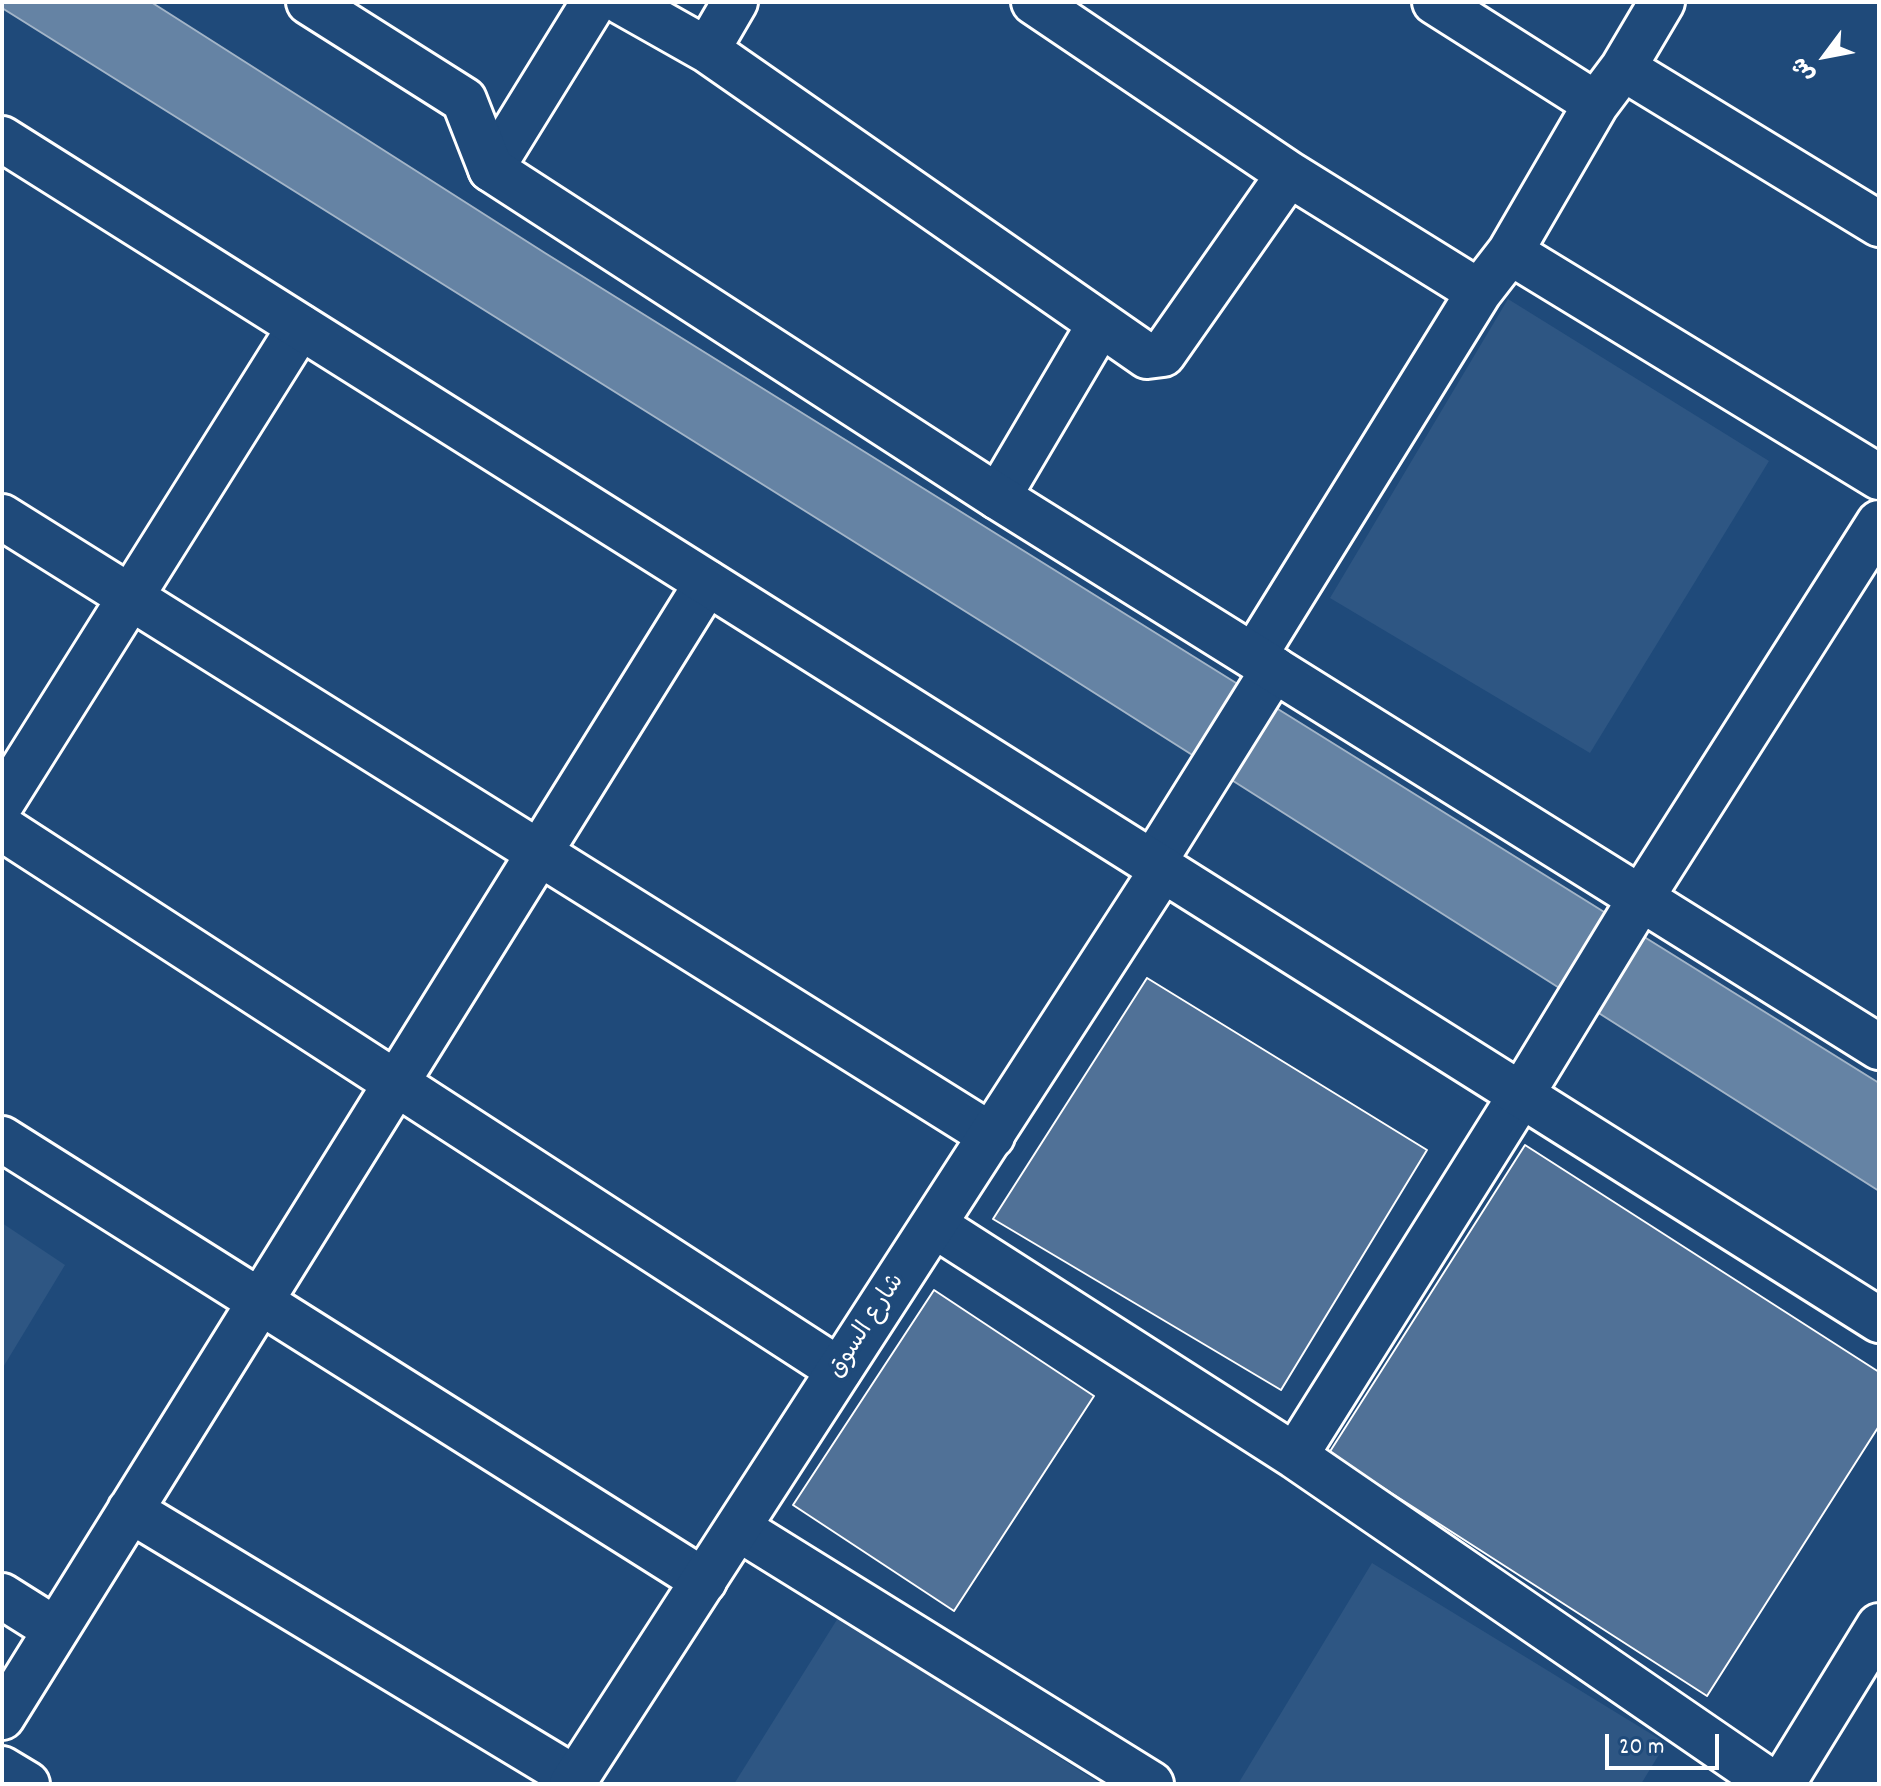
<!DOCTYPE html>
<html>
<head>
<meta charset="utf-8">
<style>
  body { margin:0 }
  #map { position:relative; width:1881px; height:1786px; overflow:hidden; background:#1f4a7a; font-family:Dekko,"Playpen Sans Arabic",sans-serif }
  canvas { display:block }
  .frame { position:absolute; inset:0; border:4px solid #fff; pointer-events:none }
  .north { position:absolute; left:1785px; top:16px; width:80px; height:80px; -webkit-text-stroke:6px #1f4a7a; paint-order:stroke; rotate:238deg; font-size:22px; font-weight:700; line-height:32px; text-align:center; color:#fff }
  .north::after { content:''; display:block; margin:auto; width:28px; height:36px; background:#fff; clip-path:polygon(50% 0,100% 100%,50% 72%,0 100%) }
  .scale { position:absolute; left:1605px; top:1734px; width:114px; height:36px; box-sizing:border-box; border:4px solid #fff; border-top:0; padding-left:10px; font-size:24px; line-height:28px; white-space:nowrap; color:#fff; -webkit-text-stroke:6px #1f4a7a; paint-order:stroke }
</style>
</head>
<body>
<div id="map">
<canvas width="1881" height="1786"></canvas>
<div class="frame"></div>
<div class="north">ش</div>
<div class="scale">20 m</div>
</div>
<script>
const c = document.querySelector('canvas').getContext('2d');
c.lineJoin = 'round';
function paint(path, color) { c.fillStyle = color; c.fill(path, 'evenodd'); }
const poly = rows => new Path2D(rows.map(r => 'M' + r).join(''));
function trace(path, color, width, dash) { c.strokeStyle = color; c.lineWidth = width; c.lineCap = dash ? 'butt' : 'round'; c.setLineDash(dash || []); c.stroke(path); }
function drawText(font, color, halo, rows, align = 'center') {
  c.font = font + ' Dekko,"Playpen Sans Arabic",sans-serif'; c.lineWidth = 7; c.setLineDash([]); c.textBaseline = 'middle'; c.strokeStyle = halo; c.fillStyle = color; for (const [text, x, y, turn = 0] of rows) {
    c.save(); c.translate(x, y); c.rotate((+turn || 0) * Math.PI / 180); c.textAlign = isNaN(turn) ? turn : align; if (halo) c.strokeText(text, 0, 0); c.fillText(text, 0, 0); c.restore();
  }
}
const built = poly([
  [1508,299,1769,461,1590,753,1330,598],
  [2,1223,65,1265,2,1369],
  [1372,1563,1666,1743,1641,1784,1238,1784],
  [838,1618,1101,1784,734,1784]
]);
const water = poly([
  [2,2,151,2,545,253,1879,1083,1879,1191,1019,645,2,8,2,2]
]);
const building = poly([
  [1147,978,1427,1150,1281,1390,993,1219,1147,978],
  [1525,1145,1879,1372,1879,1426,1707,1696,1329,1453,1525,1145],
  [934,1290,1094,1396,954,1611,793,1505,934,1290]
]);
const street = poly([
  [622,2,707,50,1147,356,1163,354,1289,174],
  [1034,2,1289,174,1479,292],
  [1435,2,1596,104],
  [707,50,735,2],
  [1623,68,1879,224],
  [491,169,594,2],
  [1510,252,1879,477],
  [998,497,1100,324],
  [2,517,992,1136],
  [1254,656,1479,292,1510,252,1596,104,1623,68,1662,2],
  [2,802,300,327],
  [2,828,839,1370],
  [1153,863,1274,669],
  [2,1139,704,1581],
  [934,1225,1295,1456,1773,1784],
  [1295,1456,1521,1095],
  [130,1510,576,1779],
  [738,1528,1151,1784],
  [2,1596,56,1630],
  [2,1717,707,583],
  [2,1769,27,1784],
  [1782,1784,1879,1626]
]);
const secondary = poly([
  [309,2,464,100,491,169,998,497,1879,1047],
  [2,139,1879,1320],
  [1521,1095,1641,898,1879,523],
  [572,1784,1163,869]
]);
const streetNames = [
  ["شارع السوق",868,1327,-57]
];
paint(built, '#2e5683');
paint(water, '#6583a4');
trace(water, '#a3b5c8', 2);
paint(building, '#507197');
trace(building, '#fff', 2);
trace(street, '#fff', 50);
trace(secondary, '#fff', 50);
trace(street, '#1f4a7a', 44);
trace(secondary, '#1f4a7a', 44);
drawText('24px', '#fff', '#1f4a7a', streetNames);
</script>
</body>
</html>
